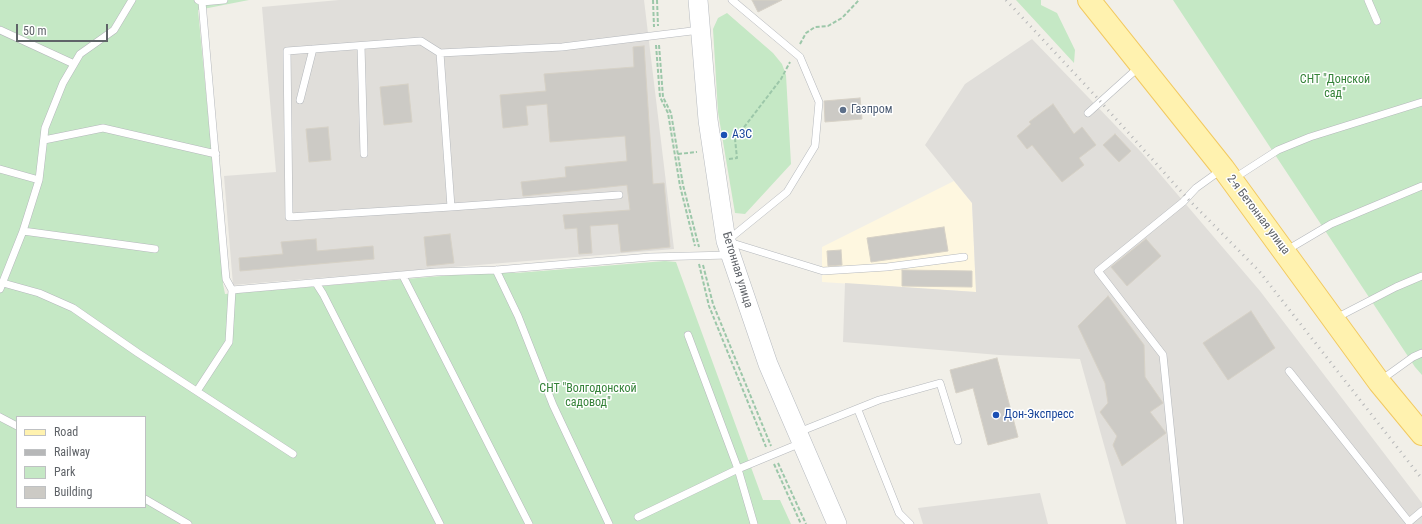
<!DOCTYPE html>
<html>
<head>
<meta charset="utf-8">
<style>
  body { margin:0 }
  #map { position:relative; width:1422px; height:524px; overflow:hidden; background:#f1efe8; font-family:"Roboto Condensed",sans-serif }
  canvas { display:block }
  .legend { position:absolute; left:16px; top:416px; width:130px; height:92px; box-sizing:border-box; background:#fff; border:1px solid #bfc1c3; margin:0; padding:5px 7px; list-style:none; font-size:12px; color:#5f6368 }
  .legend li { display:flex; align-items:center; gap:8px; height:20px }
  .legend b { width:20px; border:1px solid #bfc1c3 }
  .scale { position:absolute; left:16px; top:24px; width:92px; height:18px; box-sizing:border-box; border:2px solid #5f6368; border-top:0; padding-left:5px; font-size:12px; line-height:14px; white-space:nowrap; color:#5f6368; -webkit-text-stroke:3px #fff; paint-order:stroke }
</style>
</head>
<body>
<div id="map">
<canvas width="1422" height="524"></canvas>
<ul class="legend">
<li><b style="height:5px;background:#fff2af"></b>Road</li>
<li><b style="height:5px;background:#b6b7b8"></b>Railway</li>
<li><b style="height:11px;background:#c5e8c5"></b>Park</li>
<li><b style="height:11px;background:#cccac5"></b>Building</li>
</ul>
<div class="scale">50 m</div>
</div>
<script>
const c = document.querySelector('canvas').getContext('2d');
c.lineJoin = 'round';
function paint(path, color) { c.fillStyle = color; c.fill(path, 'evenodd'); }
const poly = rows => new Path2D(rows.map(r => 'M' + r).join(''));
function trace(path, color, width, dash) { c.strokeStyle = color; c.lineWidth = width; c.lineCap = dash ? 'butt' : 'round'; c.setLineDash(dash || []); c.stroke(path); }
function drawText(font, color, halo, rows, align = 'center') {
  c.font = font + ' "Roboto Condensed",sans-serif'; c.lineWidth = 3; c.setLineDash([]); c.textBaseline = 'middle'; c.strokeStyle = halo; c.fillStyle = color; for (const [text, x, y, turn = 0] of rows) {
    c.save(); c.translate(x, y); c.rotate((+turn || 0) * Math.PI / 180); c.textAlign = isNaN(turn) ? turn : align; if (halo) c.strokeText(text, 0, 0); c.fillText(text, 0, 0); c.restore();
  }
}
const commercial = poly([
  [954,181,972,203,976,292,822,282,822,247]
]);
const industrial = poly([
  [339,0,644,0,674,249,233,285,224,176,276,172,262,7],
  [1032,39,1142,153,1260,291,1422,503,1422,524,1126,524,1080,359,999,355,843,342,845,283,976,292,972,203,925,145,965,84],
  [1040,493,1048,524,923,524,918,508]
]);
const green = poly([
  [0,0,249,0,198,10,223,269,223,284,225,294,502,271,516,273,665,261,676,262,763,500,780,500,791,524,0,524],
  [17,417,145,417,145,507,17,507],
  [1016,0,1041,0,1041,5,1057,13,1075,50,1074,63],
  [1173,0,1422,0,1422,375,1415,367],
  [727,13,773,53,782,64,786,75,791,164,745,214,735,213,718,112,713,29,718,18]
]);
const building = poly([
  [752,0,782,0,758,12,752,0],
  [644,46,653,184,664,183,670,247,621,252,618,224,590,226,592,253,579,254,577,228,565,229,563,215,630,210,627,185,523,196,521,182,566,177,565,167,627,161,625,136,550,142,547,104,526,106,528,125,503,128,500,95,546,91,544,74,634,67,633,47,644,46],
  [408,84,412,122,384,125,380,87,408,84],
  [860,98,862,119,825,122,824,101,860,98],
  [1053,104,1074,134,1082,127,1096,145,1079,158,1084,165,1062,182,1032,145,1027,149,1017,136,1031,124,1029,122,1053,104],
  [328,127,331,160,309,162,306,129,328,127],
  [1115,134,1131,151,1119,162,1103,145,1115,134],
  [944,227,948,251,871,262,867,238,944,227],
  [450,234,454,263,427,266,424,237,450,234],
  [316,239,317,251,373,246,374,259,240,271,239,258,283,254,281,242,316,239],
  [1146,239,1161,256,1127,286,1111,267,1146,239],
  [841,250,842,265,828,266,827,251,841,250],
  [902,270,972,271,972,287,902,286,902,270],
  [1108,296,1144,345,1145,377,1163,403,1150,412,1166,433,1122,466,1113,445,1117,436,1100,412,1108,403,1105,383,1078,326,1108,296],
  [1251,311,1275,348,1228,380,1203,343,1251,311],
  [997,358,1018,437,988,445,973,388,956,393,950,370,997,358]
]);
const path = poly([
  [653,0,654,27],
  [657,0,658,26],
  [800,44,806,33,815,27,828,26,842,18,859,0],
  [656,45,660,97,668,113,680,186,695,246],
  [659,45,663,97,671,113,683,185,699,247],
  [678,154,697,152],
  [729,159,737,158,735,139,781,79,790,62],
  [699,264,709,306,766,447],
  [703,265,713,304,771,446],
  [778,463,806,524],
  [774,464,801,524]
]);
const service = poly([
  [198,0,202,2,226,279,232,290,436,272,496,270,650,257,729,255],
  [1368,0,1377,21],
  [202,2,224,0],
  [0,30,74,64],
  [361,46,364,154],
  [440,53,421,41,287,51,289,217,451,207],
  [300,100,313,49],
  [1088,113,1139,67],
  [44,140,103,128,216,154],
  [0,169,39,180],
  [1233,179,1278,150,1310,137,1422,102],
  [619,195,451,207,440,53,562,47,700,30],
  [23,231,155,249],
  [728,240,787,192,815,146,819,102,800,57,732,0],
  [729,242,823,271,887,267,964,257],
  [1287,250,1331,224,1422,186],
  [496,270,518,316,553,405,609,524],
  [403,276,529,524],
  [3,283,39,293,73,308,138,353,293,454],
  [316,283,323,294,440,524],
  [0,289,23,231,39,180,45,128,63,83,80,54,114,30,132,0],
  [1336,318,1396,287,1422,276],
  [688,335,738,469,754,524],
  [1289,371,1409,522,1422,511],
  [1381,380,1413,357,1422,353],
  [197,391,229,342,232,290],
  [858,410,899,513,910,524],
  [0,417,17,426],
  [799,432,879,400,940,383,958,441],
  [145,499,188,524],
  [638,517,738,469,801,443],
  [1180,524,1163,355,1098,271,1183,202,1196,188,1221,170]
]);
const secondary = poly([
  [698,0,708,120,726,241,768,364,837,524]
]);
const primary = poly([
  [1089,0,1223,168,1379,382,1422,434]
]);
const rail = poly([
  [1006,0,1090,90,1187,198,1259,271,1422,479]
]);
const markers = [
  [843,110,4,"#5c6f8a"],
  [724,135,4,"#1a4fb4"],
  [996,415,4,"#1a4fb4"]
];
const parkNames = [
  ["СНТ \"Донской",1335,80],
  ["сад\"",1335,94],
  ["СНТ \"Волгодонской",588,389],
  ["садовод\"",588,403]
];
const serviceNames = [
  ["Газпром",851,110]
];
const transitNames = [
  ["АЗС",732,135],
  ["Дон-Экспресс",1004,415]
];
const streetNames = [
  ["2-я Бетонная улица",1258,215,53],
  ["Бетонная улица",737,270,73]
];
paint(commercial, '#fef7e0');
paint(industrial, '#e0deda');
paint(green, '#c5e8c5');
paint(building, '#cccac5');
trace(building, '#d6d1c6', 1);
trace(service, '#b5b8bc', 8);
trace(secondary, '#b6babf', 20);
trace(primary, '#f2c960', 24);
trace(path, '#9cc7a9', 2, [4, 2]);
trace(service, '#fff', 7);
trace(secondary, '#fff', 19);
trace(primary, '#fff2af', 22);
trace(rail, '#b6b7b8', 3, [1, 5]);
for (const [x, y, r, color] of markers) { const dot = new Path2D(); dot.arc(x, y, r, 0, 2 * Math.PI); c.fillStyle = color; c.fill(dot); trace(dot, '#fff', 1.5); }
drawText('12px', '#348238', '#fff', parkNames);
drawText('12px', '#4e5e75', '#fff', serviceNames, 'left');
drawText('12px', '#164399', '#fff', transitNames, 'left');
drawText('12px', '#5f6368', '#fff', streetNames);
</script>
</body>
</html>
